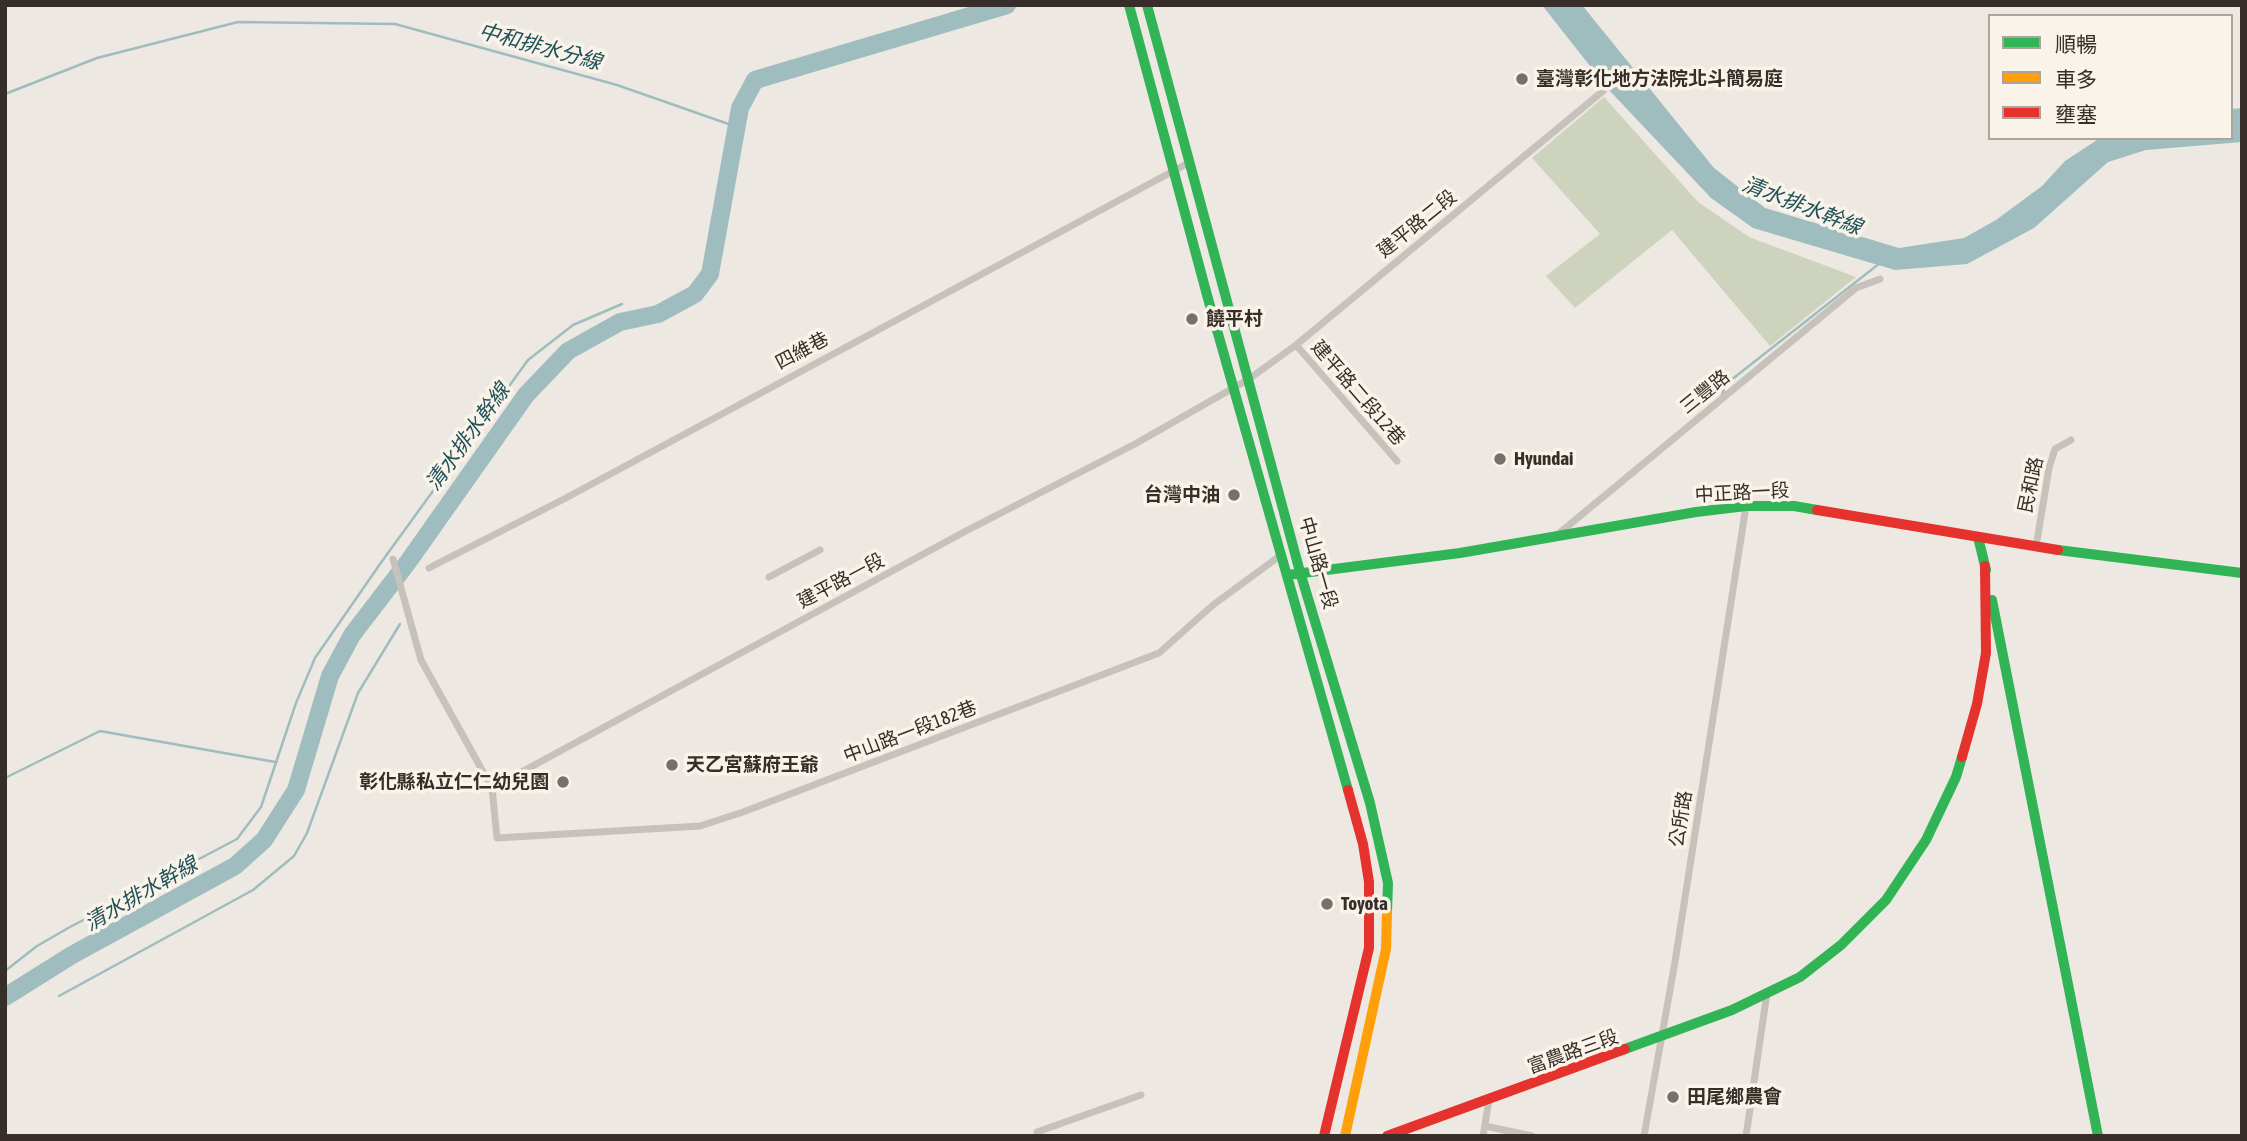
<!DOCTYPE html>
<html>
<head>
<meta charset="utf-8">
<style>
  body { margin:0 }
  #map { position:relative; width:2247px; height:1141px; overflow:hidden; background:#eee8e2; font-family:"Asap Condensed","Noto Sans TC",sans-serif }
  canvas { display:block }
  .frame { position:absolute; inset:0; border:7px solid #372e29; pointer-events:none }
  .legend { position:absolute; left:1988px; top:14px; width:245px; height:126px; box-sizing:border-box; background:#f9f3ea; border:2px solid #aba49d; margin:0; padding:9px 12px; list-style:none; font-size:21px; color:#372e29 }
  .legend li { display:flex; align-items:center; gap:14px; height:35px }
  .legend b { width:35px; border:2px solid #aba49d }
</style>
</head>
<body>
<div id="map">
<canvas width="2247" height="1141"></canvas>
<div class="frame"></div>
<ul class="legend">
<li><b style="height:9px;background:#30b455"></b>順暢</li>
<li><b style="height:9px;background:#ff9f0a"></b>車多</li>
<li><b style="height:9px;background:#e5322d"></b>壅塞</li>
</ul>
</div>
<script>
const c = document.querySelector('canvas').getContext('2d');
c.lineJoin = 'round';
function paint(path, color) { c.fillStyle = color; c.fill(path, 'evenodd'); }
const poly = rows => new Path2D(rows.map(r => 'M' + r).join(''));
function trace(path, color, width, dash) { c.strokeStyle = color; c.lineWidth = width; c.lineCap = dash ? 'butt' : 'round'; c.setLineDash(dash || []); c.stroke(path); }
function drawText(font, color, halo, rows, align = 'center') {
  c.font = font + ' "Asap Condensed","Noto Sans TC",sans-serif'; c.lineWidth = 7; c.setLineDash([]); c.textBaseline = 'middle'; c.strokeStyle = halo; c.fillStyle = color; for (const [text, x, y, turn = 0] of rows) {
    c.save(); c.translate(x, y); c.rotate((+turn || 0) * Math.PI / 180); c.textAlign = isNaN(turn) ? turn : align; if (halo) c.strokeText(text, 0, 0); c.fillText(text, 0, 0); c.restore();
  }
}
const green = poly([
  [1604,97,1698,202,1749,237,1856,277,1770,346,1672,230,1575,308,1546,276,1600,234,1532,158]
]);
const water = poly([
  [1542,5,1582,5,1714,168,1765,208,1899,248,1964,238,1996,220,2042,186,2065,161,2100,138,2231,138,2231,109,2242,108,2242,142,2146,150,2108,162,2034,228,1967,264,1895,270,1753,228,1711,198,1608,89]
]);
const stream = poly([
  [5,94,97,58,238,22,395,24,617,85,737,127],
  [1722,395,1726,384,1880,263],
  [5,778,100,731,275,762],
  [5,971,37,946,70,927,237,839,261,807,296,703,315,658,380,564,528,360,573,325,622,304],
  [59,996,253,890,294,856,307,833,358,693,400,624]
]);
const river = poly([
  [5,997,72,955,235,866,264,840,296,790,330,676,352,635,408,562,526,395,568,351,620,322,658,314,695,294,710,274,740,108,755,80,1007,5]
]);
const street = poly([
  [1296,345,1397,461],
  [1557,535,1856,288,1880,279],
  [2036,547,2049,468,2055,449,2071,440],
  [1281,555,1213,605,1159,653,743,812,700,826,497,838,492,788,964,532,1135,444,1249,379,1296,345,1603,91],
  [393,559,421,660,492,788],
  [429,568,564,499,1190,162],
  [769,577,820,550],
  [1485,1126,1532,1136],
  [1038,1136,1037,1132,1141,1095],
  [1483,1136,1489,1100],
  [1644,1136,1675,962,1746,506],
  [1746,1136,1767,993]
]);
const fast = poly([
  [1129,5,1207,295,1348,790],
  [1147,5,1300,572,1370,803,1388,883,1387,912],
  [1978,537,1986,570],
  [2058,550,2242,573],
  [1287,575,1460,553,1696,512,1746,506,1794,506,1817,510],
  [1992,600,2098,1136],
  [1625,1049,1732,1010,1800,977,1841,945,1886,900,1926,840,1956,777,1962,757]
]);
const slow = poly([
  [1345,1136,1386,949,1387,912]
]);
const jam = poly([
  [1817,510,2058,550],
  [1962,757,1977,704,1986,653,1985,566],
  [1324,1136,1369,948,1369,882,1363,844,1348,790],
  [1387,1136,1625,1049]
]);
const markers = [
  [1522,79,7,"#776f6a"],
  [1192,319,7,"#776f6a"],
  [1500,459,7,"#776f6a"],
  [1234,495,7,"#776f6a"],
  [672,765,7,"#776f6a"],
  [563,782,7,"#776f6a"],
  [1327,904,7,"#776f6a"],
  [1673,1097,7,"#776f6a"]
];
const poiNames = [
  ["臺灣彰化地方法院北斗簡易庭",1536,79],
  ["饒平村",1206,319],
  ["Hyundai",1514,459],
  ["台灣中油",1220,495,"right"],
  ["天乙宮蘇府王爺",686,765],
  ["彰化縣私立仁仁幼兒園",549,782,"right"],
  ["Toyota",1341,904],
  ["田尾鄉農會",1687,1097]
];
const streetNames = [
  ["建平路二段",1417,224,-39],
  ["四維巷",802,351,-28],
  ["三豐路",1705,392,-39],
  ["建平路二段12巷",1358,393,49],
  ["民和路",2031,485,-78],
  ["中正路一段",1742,493,-3],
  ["中山路一段",1318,563,74],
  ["建平路一段",841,581,-28],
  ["中山路一段182巷",910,732,-21],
  ["公所路",1681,819,-81],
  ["富農路三段",1573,1052,-20]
];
const waterNames = [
  ["中和排水分線",540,47,15],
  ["清水排水幹線",1802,206,21],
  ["清水排水幹線",468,437,-54],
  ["清水排水幹線",141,894,-30]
];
paint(green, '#ced3bd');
paint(water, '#9fbdbe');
trace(stream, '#9fbdbe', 2.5);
trace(river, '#9fbdbe', 18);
trace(street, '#c7c1bb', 7);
trace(fast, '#30b455', 10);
trace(slow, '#ff9f0a', 10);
trace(jam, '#e5322d', 10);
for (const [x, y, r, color] of markers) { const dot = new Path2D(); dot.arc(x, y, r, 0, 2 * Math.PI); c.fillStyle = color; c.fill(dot); trace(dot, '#f9f3ea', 2.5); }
drawText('bold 19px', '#372e29', '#f9f3ea', poiNames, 'left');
drawText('19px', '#372e29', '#f9f3ea', streetNames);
drawText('italic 21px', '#205258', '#f9f3ea', waterNames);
</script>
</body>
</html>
